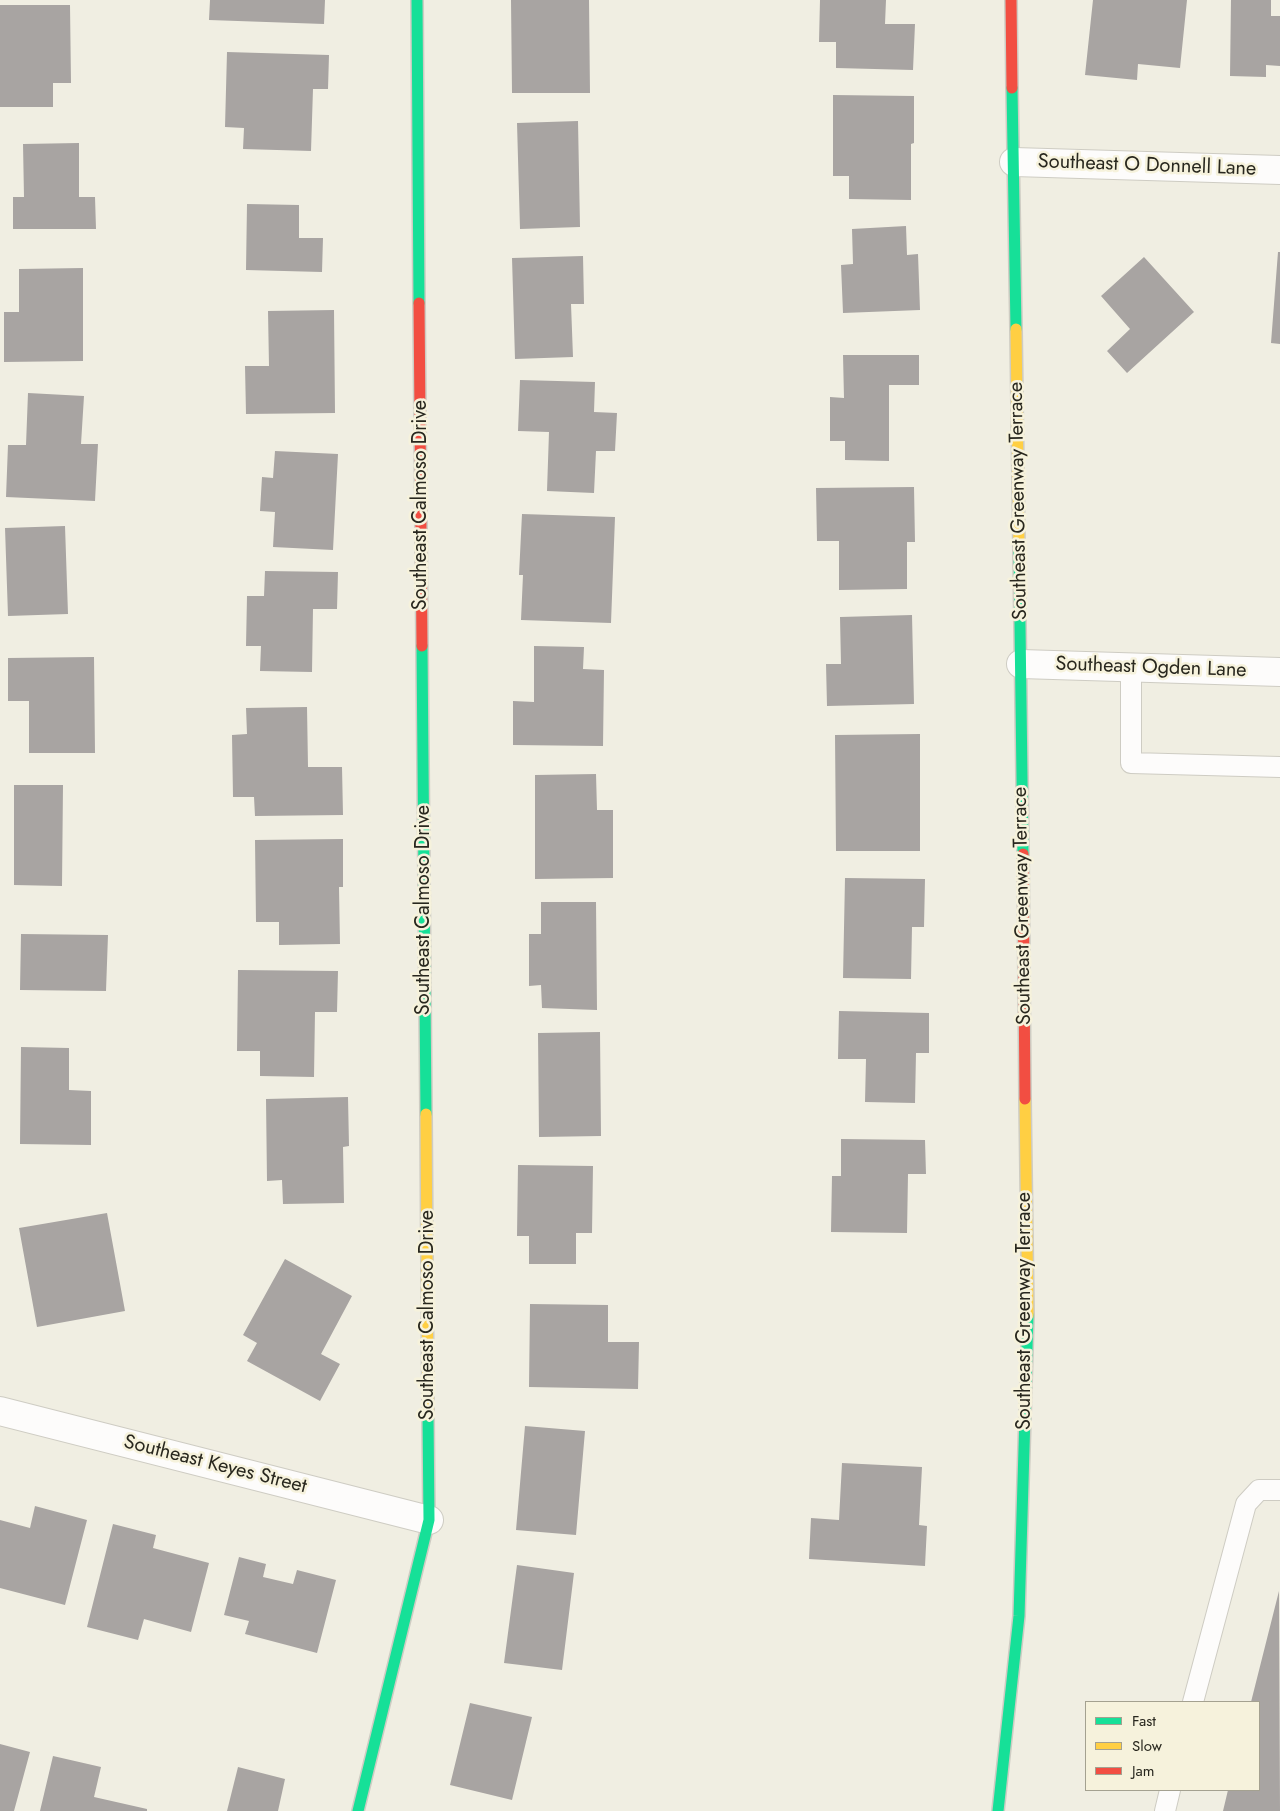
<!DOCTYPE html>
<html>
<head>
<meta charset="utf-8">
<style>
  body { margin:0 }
  #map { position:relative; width:1280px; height:1811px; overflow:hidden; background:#f0eee2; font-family:Jost,sans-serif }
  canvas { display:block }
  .legend { position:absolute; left:1085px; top:1701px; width:175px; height:90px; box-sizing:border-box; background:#f6f2dc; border:1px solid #a4a190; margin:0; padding:6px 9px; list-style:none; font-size:15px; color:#28271e }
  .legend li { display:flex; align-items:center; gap:10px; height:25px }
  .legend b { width:25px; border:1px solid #a4a190 }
</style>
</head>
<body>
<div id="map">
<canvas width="1280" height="1811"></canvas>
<ul class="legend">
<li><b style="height:6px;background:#16e098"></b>Fast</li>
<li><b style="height:6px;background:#ffcf43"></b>Slow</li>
<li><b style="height:6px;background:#f24e42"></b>Jam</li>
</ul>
</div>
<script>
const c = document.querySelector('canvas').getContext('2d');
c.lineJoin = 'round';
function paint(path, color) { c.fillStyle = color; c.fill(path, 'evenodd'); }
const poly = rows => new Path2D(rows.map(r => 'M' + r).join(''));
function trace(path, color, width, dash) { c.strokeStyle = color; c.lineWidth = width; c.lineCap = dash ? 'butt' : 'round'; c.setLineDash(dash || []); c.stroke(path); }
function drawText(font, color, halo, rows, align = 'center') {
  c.font = font + ' Jost,sans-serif'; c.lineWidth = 5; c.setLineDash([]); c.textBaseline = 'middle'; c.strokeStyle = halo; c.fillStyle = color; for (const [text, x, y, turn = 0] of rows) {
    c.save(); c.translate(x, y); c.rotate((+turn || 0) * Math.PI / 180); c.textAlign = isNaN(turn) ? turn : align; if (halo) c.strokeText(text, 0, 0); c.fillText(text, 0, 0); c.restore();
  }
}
const building = poly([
  [210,0,325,0,324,24,209,20],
  [511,0,589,0,590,93,512,93],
  [820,0,886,0,885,24,915,24,913,70,836,68,836,42,819,42],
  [1093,0,1187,0,1180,68,1138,64,1137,80,1085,75],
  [1231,0,1271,0,1271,16,1280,16,1280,66,1266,65,1266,77,1230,76],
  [0,5,70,5,71,83,53,83,53,107,0,107],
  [227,52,329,55,328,89,313,89,311,151,243,149,244,128,225,127],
  [833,95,914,96,914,143,911,144,911,200,849,199,849,176,833,176],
  [578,121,580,227,520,229,517,123],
  [79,143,79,197,95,197,96,229,13,229,13,197,24,197,23,144],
  [247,204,299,205,299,238,323,238,322,272,246,270],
  [906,226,907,255,918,254,920,310,843,313,841,265,853,264,852,229],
  [1278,252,1280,252,1280,344,1271,343],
  [583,256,584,304,571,304,573,357,515,359,512,258],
  [1144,257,1194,312,1127,373,1107,351,1130,329,1101,296],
  [83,268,83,361,4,362,4,312,19,312,19,269],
  [334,310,335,413,246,414,245,366,269,366,268,311],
  [843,355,919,355,919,385,889,385,889,461,845,460,845,441,830,441,830,397,844,398],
  [520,380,595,382,594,412,617,413,615,451,596,451,594,493,547,491,549,432,518,431],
  [28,393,84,396,81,444,98,444,95,501,6,497,8,445,26,445],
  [275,451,338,454,333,550,273,547,275,512,260,511,262,477,273,478],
  [914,487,915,542,907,542,907,589,839,590,839,541,817,541,816,488],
  [522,514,615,517,611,623,521,620,523,575,519,575],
  [65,526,68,614,8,616,5,528],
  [265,571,338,572,337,609,313,609,312,672,260,671,261,646,246,646,247,596,264,596],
  [912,615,914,704,827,706,826,664,841,664,840,617],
  [534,646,584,647,583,669,604,670,603,746,513,745,513,701,534,702],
  [94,657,95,753,29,753,29,701,8,701,8,658],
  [307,707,308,767,342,767,343,815,255,816,254,797,233,797,232,735,247,734,246,708],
  [920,734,920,851,836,851,835,735],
  [596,774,597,810,613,810,613,878,535,879,535,775],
  [14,785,63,785,62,886,14,885],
  [343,839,343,887,339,887,340,944,279,945,279,922,256,922,255,840],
  [845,878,925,879,924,927,912,927,911,979,843,978],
  [541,902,596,902,597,1010,542,1008,541,985,529,986,529,934,541,934],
  [21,934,108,935,106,991,20,990],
  [238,970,338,971,337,1012,315,1012,314,1077,260,1076,260,1051,237,1051],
  [839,1011,929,1013,929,1053,916,1053,915,1103,865,1102,866,1059,838,1059],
  [600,1032,601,1136,539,1137,538,1033],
  [21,1047,69,1048,69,1090,91,1091,91,1145,20,1144],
  [348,1097,349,1146,343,1147,344,1203,283,1204,282,1180,267,1181,266,1099],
  [841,1139,925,1140,926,1174,908,1174,907,1233,831,1232,832,1176,841,1176],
  [518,1165,593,1166,592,1233,576,1233,576,1264,529,1264,529,1236,517,1236],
  [107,1213,125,1311,37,1327,19,1228],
  [285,1259,352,1296,321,1354,340,1364,320,1401,247,1361,257,1343,243,1335],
  [530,1304,608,1305,608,1342,639,1342,638,1389,529,1387],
  [525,1426,585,1431,576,1535,516,1530],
  [842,1463,922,1467,919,1525,927,1526,925,1566,809,1559,811,1518,839,1520],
  [35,1506,87,1520,65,1605,0,1588,0,1520,30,1528],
  [113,1524,156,1535,153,1548,209,1563,191,1632,144,1619,138,1640,87,1627],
  [239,1557,266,1564,263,1577,293,1584,297,1570,336,1580,317,1653,245,1634,249,1621,224,1615],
  [517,1565,574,1573,562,1670,504,1663],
  [1279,1591,1280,1811,1223,1811,1228,1790,1259,1790,1259,1702,1251,1702],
  [470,1703,532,1717,512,1800,450,1785],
  [0,1744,30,1752,14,1811,0,1811],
  [53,1756,101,1767,94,1797,147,1809,147,1811,40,1811],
  [238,1767,285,1779,278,1811,227,1811]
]);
const lane = poly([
  [1131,667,1131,763,1280,767],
  [1193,1702,1246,1504,1259,1490,1280,1490],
  [1165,1811,1170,1790]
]);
const street = poly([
  [1014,162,1280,170],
  [1021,664,1280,672],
  [0,1411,429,1520]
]);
const fast = poly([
  [417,0,419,303],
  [1012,88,1016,329],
  [1019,550,1023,854],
  [422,646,426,1114],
  [358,1811,429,1520,428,1415],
  [998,1811,1019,1616,1028,1315]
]);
const slow = poly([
  [1016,329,1019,550],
  [1025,1099,1028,1315],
  [426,1114,428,1415]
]);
const jam = poly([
  [1011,0,1012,88],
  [419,303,422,646],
  [1023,854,1025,1099]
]);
const streetNames = [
  ["Southeast O Donnell Lane",1147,166,2],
  ["Southeast Greenway Terrace",1019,501,-91],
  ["Southeast Calmoso Drive",421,505,-90],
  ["Southeast Ogden Lane",1151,668,2],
  ["Southeast Greenway Terrace",1023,906,-91],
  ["Southeast Calmoso Drive",424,910,-90],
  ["Southeast Greenway Terrace",1025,1311,-90],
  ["Southeast Calmoso Drive",428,1315,-90],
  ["Southeast Keyes Street",215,1465,14]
];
paint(building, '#a8a4a2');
trace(lane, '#ceccc3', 22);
trace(street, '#ceccc3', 30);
trace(fast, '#ceccc3', 14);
trace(slow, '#ceccc3', 14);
trace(jam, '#ceccc3', 14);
trace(lane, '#fdfcfb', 20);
trace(street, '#fdfcfb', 28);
trace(fast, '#16e098', 11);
trace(slow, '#ffcf43', 11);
trace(jam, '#f24e42', 11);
drawText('20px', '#28271e', '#f6f2dc', streetNames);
</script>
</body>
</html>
